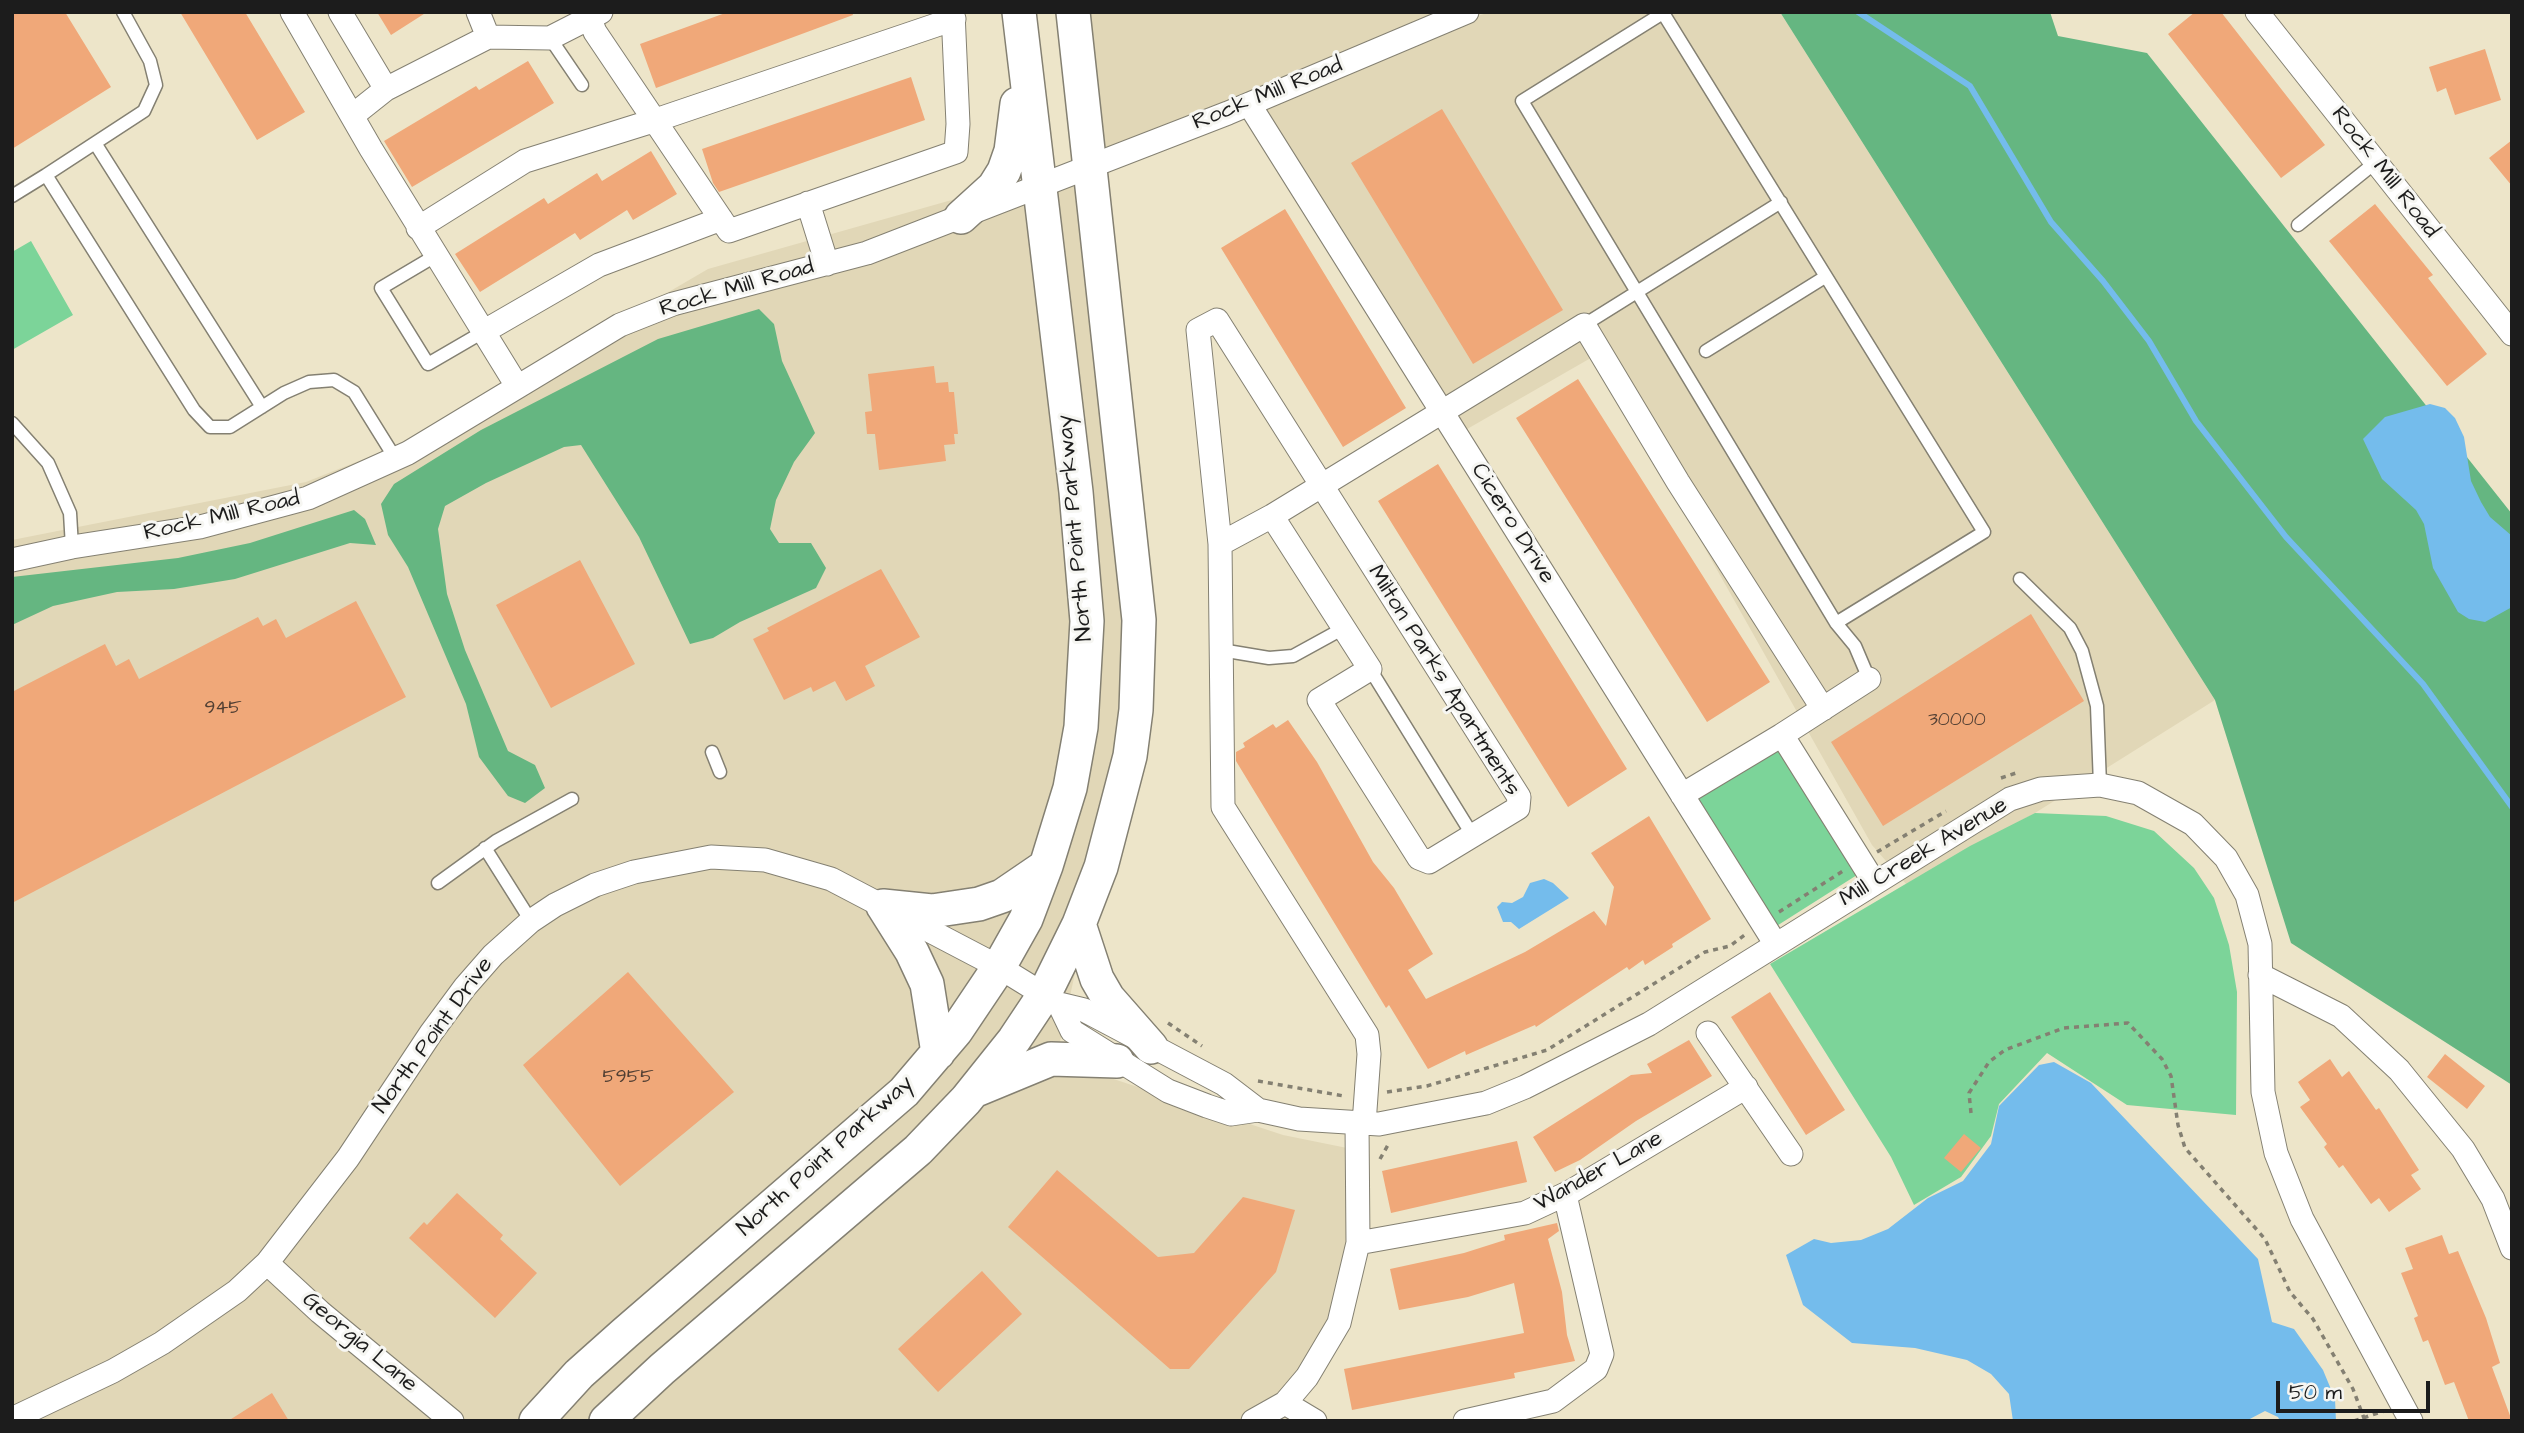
<!DOCTYPE html>
<html>
<head>
<meta charset="utf-8">
<style>
  body { margin:0 }
  #map { position:relative; width:2524px; height:1433px; overflow:hidden; background:#ede5c9; font-family:"Architects Daughter",sans-serif }
  canvas { display:block }
  .frame { position:absolute; inset:0; border:14px solid #1c1c1c; pointer-events:none }
  .scale { position:absolute; left:2276px; top:1381px; width:154px; height:32px; box-sizing:border-box; border:4px solid #1c1c1c; border-top:0; padding-left:9px; font-size:21px; line-height:24px; white-space:nowrap; color:#1c1c1c; -webkit-text-stroke:5px #f6f6f2; paint-order:stroke }
</style>
</head>
<body>
<div id="map">
<canvas width="2524" height="1433"></canvas>
<div class="frame"></div>
<div class="scale">50 m</div>
</div>
<script>
const c = document.querySelector('canvas').getContext('2d');
c.lineJoin = 'round';
function paint(path, color) { c.fillStyle = color; c.fill(path, 'evenodd'); }
const poly = rows => new Path2D(rows.map(r => 'M' + r).join(''));
function trace(path, color, width, dash) { c.strokeStyle = color; c.lineWidth = width; c.lineCap = dash ? 'butt' : 'round'; c.setLineDash(dash || []); c.stroke(path); }
function drawText(font, color, halo, rows, align = 'center') {
  c.font = font + ' "Architects Daughter",sans-serif'; c.lineWidth = 6; c.setLineDash([]); c.textBaseline = 'middle'; c.strokeStyle = halo; c.fillStyle = color; for (const [text, x, y, turn = 0] of rows) {
    c.save(); c.translate(x, y); c.rotate((+turn || 0) * Math.PI / 180); c.textAlign = isNaN(turn) ? turn : align; if (halo) c.strokeText(text, 0, 0); c.fillText(text, 0, 0); c.restore();
  }
}
const built = poly([
  [1080,12,1429,12,1440,28,1490,12,1780,12,2215,700,2035,813,1906,884,1872,845,1596,355,1455,436,1245,102,1093,160,1144,658,1056,1060,1283,1135,1352,1149,1361,1268,1319,1380,1258,1421,12,1421,12,540,306,482,424,435,708,269,1093,160]
]);
const green = poly([
  [31,241,73,315,12,350,12,252],
  [1776,747,1857,875,1775,927,1694,799],
  [2035,813,2106,816,2154,831,2194,868,2214,898,2229,945,2237,992,2236,1115,2127,1105,2047,1053,1999,1104,1991,1136,1961,1177,1914,1205,1891,1157,1770,964,1970,846]
]);
const forest = poly([
  [1780,12,2050,12,2058,36,2147,53,2512,514,2512,1085,2291,943,2215,700],
  [759,309,774,324,782,361,815,433,794,462,776,500,770,529,779,543,811,543,826,568,816,588,740,622,713,638,690,644,639,537,581,445,564,447,486,483,445,506,438,529,447,594,465,650,508,751,535,765,545,788,525,803,508,796,479,757,466,704,408,567,388,535,381,504,394,484,481,430,658,339],
  [354,510,365,519,376,545,350,543,235,579,174,589,117,592,53,606,12,625,12,577,178,558,250,543]
]);
const water = poly([
  [2430,404,2445,408,2455,418,2464,437,2471,481,2481,502,2490,517,2512,536,2512,607,2485,622,2469,619,2458,612,2433,568,2424,524,2416,510,2382,479,2363,439,2385,417],
  [1544,879,1553,883,1569,898,1519,929,1511,922,1503,922,1497,907,1502,902,1512,903,1523,897,1530,883],
  [2054,1062,2091,1083,2258,1259,2272,1322,2294,1329,2323,1370,2335,1399,2336,1421,2280,1421,2278,1417,2265,1411,2246,1421,2013,1421,2009,1394,1991,1374,1967,1360,1915,1348,1852,1343,1803,1305,1786,1255,1814,1239,1831,1243,1861,1240,1888,1229,1928,1198,1963,1181,1991,1144,1999,1106,2039,1065]
]);
const stream = poly([
  [1858,12,1970,86,2051,222,2103,281,2149,341,2196,421,2286,537,2423,684,2512,807]
]);
const building = poly([
  [12,12,65,12,111,87,12,149],
  [180,12,245,12,305,112,257,140],
  [377,12,427,12,391,35],
  [728,12,852,12,853,15,656,88,640,44],
  [2195,12,2221,12,2325,145,2281,178,2168,34],
  [2485,49,2501,100,2455,115,2446,88,2437,92,2429,67],
  [528,61,554,103,412,187,384,141,476,86,479,90],
  [911,77,925,120,719,192,713,183,702,149],
  [1442,109,1563,310,1473,364,1351,163],
  [2512,140,2512,186,2489,158],
  [651,151,677,194,633,220,627,210,580,240,575,233,480,292,455,254,544,198,548,204,597,173,602,181],
  [2375,204,2433,275,2428,278,2487,354,2447,386,2329,241],
  [1285,209,1406,408,1343,447,1221,248],
  [934,366,936,383,948,382,949,392,954,392,958,434,954,434,955,444,944,445,946,461,879,470,875,434,867,434,865,412,872,411,868,374],
  [1578,379,1770,682,1707,722,1516,418],
  [1438,464,1627,769,1568,807,1378,501],
  [580,560,635,664,551,708,496,605],
  [881,569,920,637,865,666,875,686,846,701,835,681,813,692,811,687,784,700,753,639,769,631,767,628],
  [356,601,406,697,12,903,12,692,105,644,116,666,129,659,139,679,258,617,263,626,276,619,286,638],
  [2031,614,2084,701,1883,826,1831,742],
  [1288,720,1317,762,1373,862,1394,888,1433,954,1408,970,1426,999,1525,952,1594,911,1606,926,1614,887,1591,853,1649,816,1711,919,1672,944,1673,947,1645,965,1643,960,1629,970,1627,967,1536,1027,1535,1025,1466,1055,1465,1051,1428,1069,1389,1005,1386,1008,1236,761,1236,752,1245,747,1243,743,1273,724,1276,728],
  [628,972,734,1092,620,1186,523,1065],
  [1770,992,1845,1110,1806,1135,1731,1017],
  [1689,1040,1712,1076,1636,1121,1580,1160,1555,1172,1533,1137,1631,1075,1652,1073,1647,1064],
  [2445,1054,2485,1086,2467,1109,2427,1077],
  [2330,1059,2342,1077,2349,1071,2376,1110,2379,1108,2419,1170,2411,1175,2421,1189,2389,1212,2379,1198,2371,1204,2343,1165,2339,1168,2324,1147,2327,1144,2300,1107,2310,1100,2298,1082],
  [1964,1134,1981,1148,1961,1172,1944,1158],
  [1517,1141,1527,1182,1391,1213,1382,1171],
  [1057,1170,1158,1257,1194,1253,1243,1197,1295,1210,1276,1272,1189,1369,1170,1369,1008,1227],
  [457,1193,503,1235,500,1239,537,1273,495,1318,409,1238,424,1222,427,1225],
  [1557,1223,1559,1231,1548,1239,1562,1292,1567,1335,1575,1361,1514,1373,1515,1378,1352,1410,1344,1369,1524,1333,1514,1283,1468,1297,1399,1310,1390,1269,1464,1253,1505,1240,1504,1235],
  [2442,1235,2449,1254,2458,1251,2486,1318,2500,1363,2492,1367,2512,1421,2469,1421,2454,1382,2445,1385,2428,1340,2423,1342,2414,1318,2418,1316,2401,1273,2413,1269,2405,1248],
  [982,1271,1022,1314,938,1392,898,1349],
  [272,1393,289,1421,228,1421]
]);
const path = poly([
  [2001,778,2019,772],
  [1877,852,1946,811],
  [1779,912,1843,871],
  [1168,1023,1202,1046],
  [1258,1081,1344,1096],
  [1387,1092,1427,1086,1547,1050,1705,952,1730,946,1746,934],
  [1971,1113,1969,1093,1989,1062,2005,1050,2064,1028,2128,1023,2162,1059,2171,1076,2178,1125,2185,1148,2265,1239,2290,1292,2313,1319,2353,1389,2365,1421],
  [1380,1159,1388,1145],
  [2354,1421,2384,1411]
]);
const lane = poly([
  [550,38,582,85],
  [95,143,144,111,156,85,150,61,123,12],
  [46,175,95,143,262,407],
  [12,196,46,175,194,410,210,427,230,427,284,393,309,382,334,380,354,392,395,458],
  [2298,225,2376,162],
  [435,256,381,288,428,364,483,332],
  [1584,325,1781,202],
  [1706,351,1825,277],
  [12,423,48,463,70,513,72,547],
  [2020,579,2070,628,2082,651,2097,706,2100,785],
  [1836,623,1984,532,1663,13,1522,101,1836,623,1855,646,1869,679],
  [1221,650,1269,658,1293,656,1344,628],
  [1370,669,1473,836],
  [712,752,720,772],
  [485,848,531,921],
  [438,883,496,841,572,799]
]);
const street = poly([
  [292,12,371,149,517,386],
  [340,12,386,89,488,37,550,38,601,12],
  [478,12,488,37],
  [587,12,595,32,729,231,956,152,958,124,953,12],
  [2257,12,2512,334],
  [1249,104,1775,943],
  [352,116,386,89],
  [808,203,827,264],
  [418,228,525,161,656,120,954,19],
  [483,332,599,265,721,219],
  [1272,516,1370,669,1319,700,1419,858,1429,862,1518,808,1519,797,1217,320,1198,330,1220,544,1223,807,1367,1035,1369,1054,1364,1124],
  [1220,544,1272,516,1584,325,1678,482,1823,709],
  [12,560,72,547,200,527,308,498,408,453,620,325,673,304,867,253,1228,113,1467,12],
  [1782,735,1869,679],
  [1682,795,1782,735,1874,882],
  [2260,975,2341,1016,2399,1070,2463,1149,2493,1199,2512,1248],
  [1059,1004,1072,1031,1168,1091,1207,1106,1231,1114,1258,1110,1299,1119,1379,1124,1486,1103,1525,1087,1649,1024,2010,799,2041,789,2100,785,2138,793,2193,824,2226,858,2247,895,2260,944,2263,1092,2276,1153,2302,1219,2411,1421],
  [1708,1033,1791,1154],
  [1358,1243,1525,1213,1570,1192,1746,1087],
  [267,1263,320,1312,452,1421],
  [1285,1403,1315,1421],
  [12,1419,113,1371,162,1343,237,1291,267,1263,348,1158,431,1033,465,987,493,955,531,921,555,905,595,885,634,872,711,857,765,860,831,879,999,967,1059,1004,1084,1010,1224,1084,1258,1110],
  [1253,1421,1285,1403,1307,1377,1339,1323,1358,1243,1357,1123],
  [1465,1421,1553,1401,1596,1369,1602,1354,1565,1195]
]);
const secondary = poly([
  [961,217,994,187,1004,171,1011,151,1017,104],
  [883,906,932,911,979,904,1002,896,1046,866],
  [883,906,912,952,927,984,938,1053],
  [1079,924,1097,979,1108,998,1151,1047],
  [976,1090,1051,1059,1117,1061],
  [536,1421,579,1374,625,1333,904,1092,956,1031,999,967,1026,919,1046,866,1070,788,1081,727,1087,621,1076,492,1019,12],
  [606,1421,662,1369,918,1150,966,1100,1014,1040,1044,995,1079,924,1101,867,1130,756,1136,710,1139,620,1073,12]
]);
const numberNames = [
  ["945",223,709],
  ["30000",1957,721],
  ["5955",628,1078]
];
const streetNames = [
  ["Rock Mill Road",1268,95,-22],
  ["Rock Mill Road",2384,173,52],
  ["Rock Mill Road",737,289,-16],
  ["Rock Mill Road",222,517,-13],
  ["Cicero Drive",1512,524,58],
  ["North Point Parkway",1076,528,-95],
  ["Milton Parks Apartments",1443,681,58],
  ["Mill Creek Avenue",1924,853,-31],
  ["North Point Drive",434,1036,-54],
  ["North Point Parkway",826,1157,-42],
  ["Wander Lane",1599,1172,-29],
  ["Georgia Lane",359,1343,40]
];
paint(built, '#e1d7b7');
paint(green, '#7cd499');
paint(forest, '#65b681');
paint(water, '#74bcec');
trace(stream, '#74bcec', 6);
paint(building, '#f0a879');
trace(lane, '#848072', 15);
trace(street, '#848072', 25);
trace(secondary, '#848072', 36);
trace(path, '#848072', 3.5, [5, 5]);
trace(lane, '#fff', 12);
trace(street, '#fff', 23);
trace(secondary, '#fff', 33);
drawText('19px', '#513f33', null, numberNames);
drawText('23px', '#1c1c1c', '#f6f6f2', streetNames);
</script>
</body>
</html>
